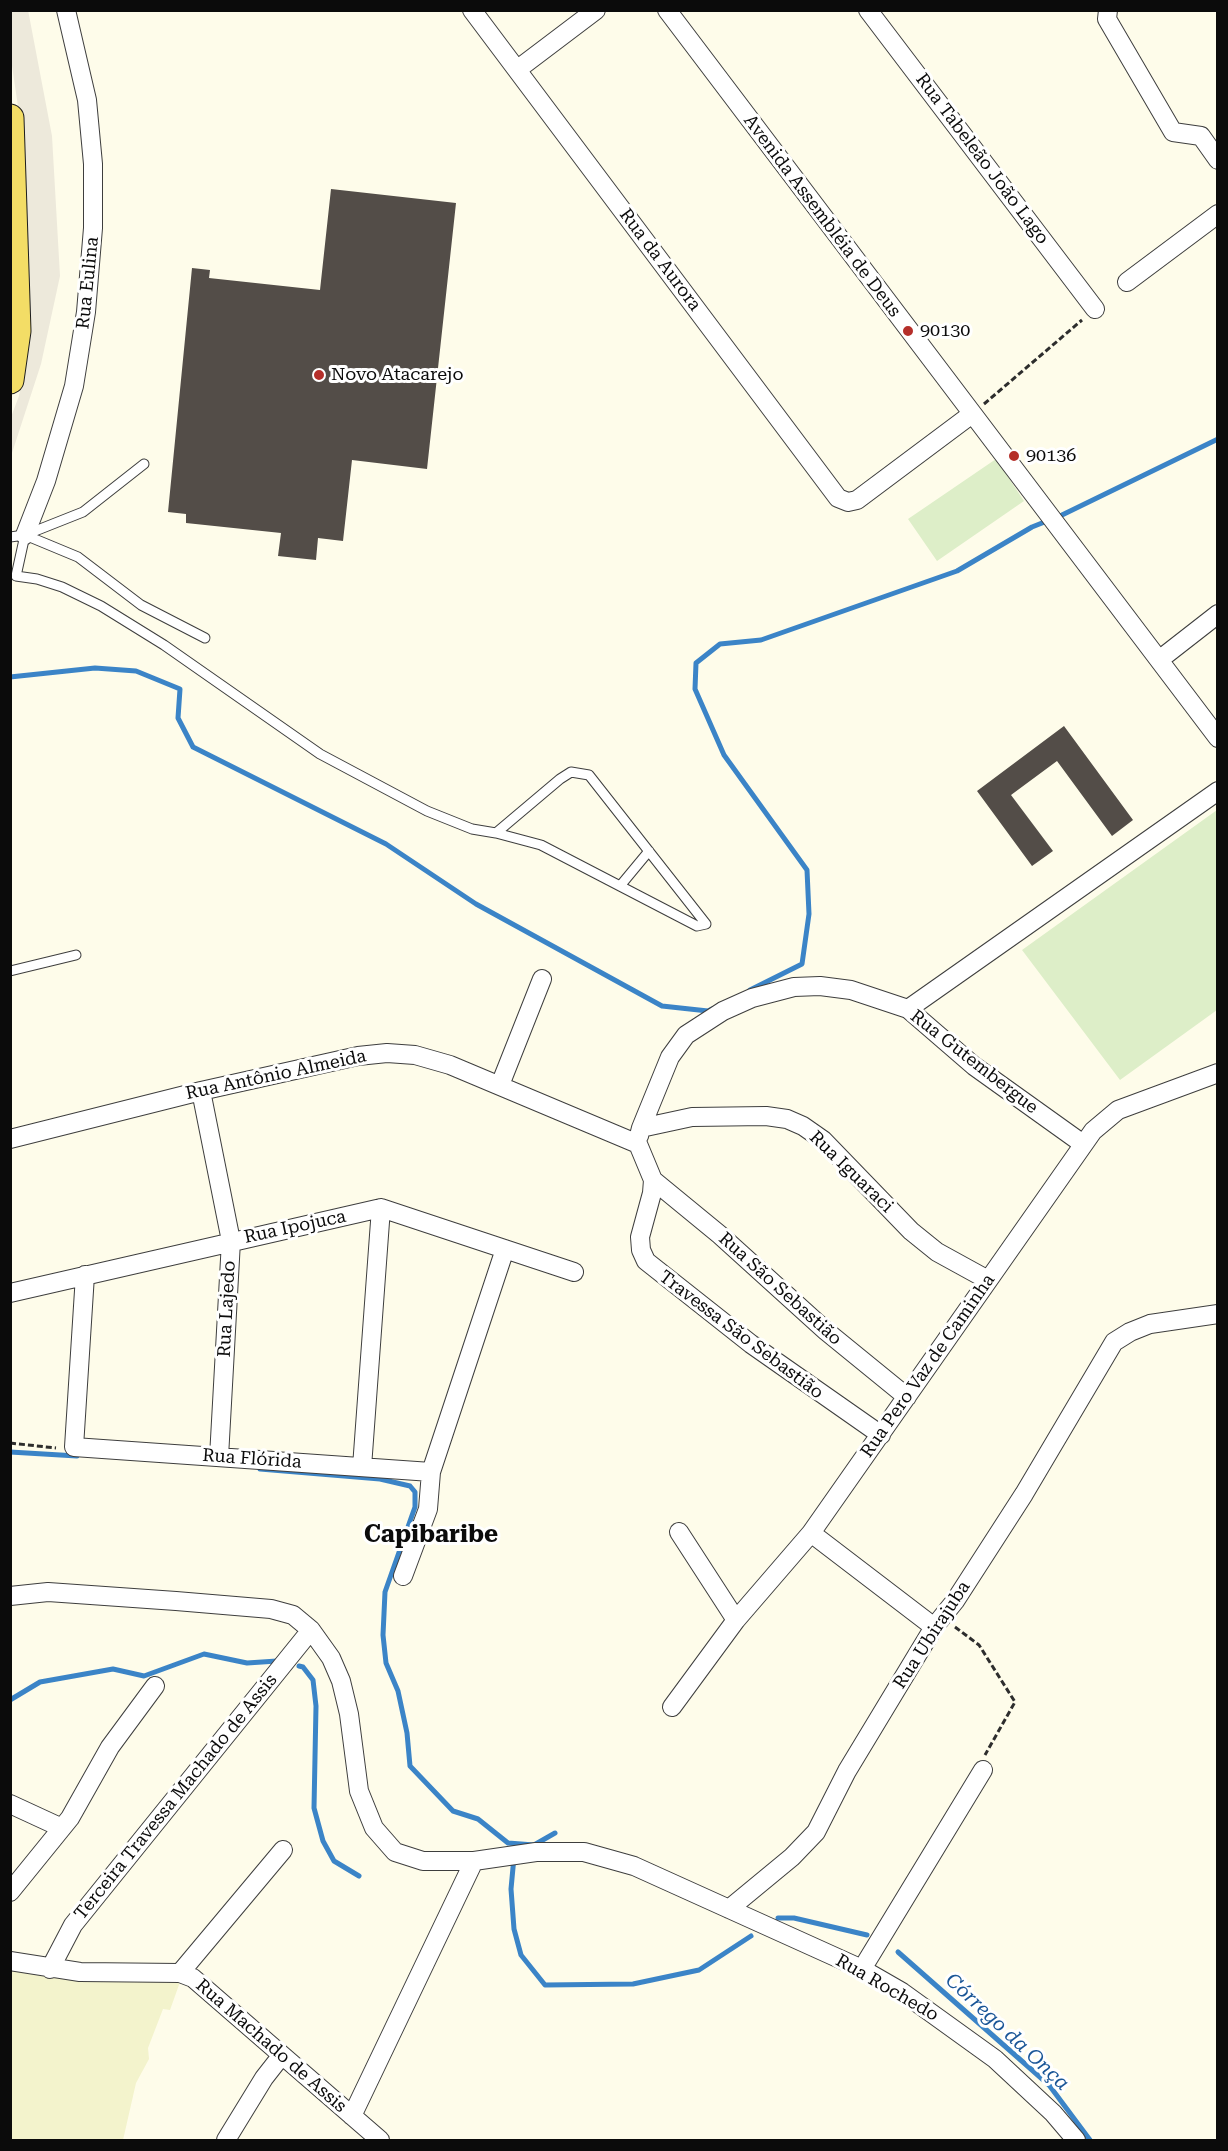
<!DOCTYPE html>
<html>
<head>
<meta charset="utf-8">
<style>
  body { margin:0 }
  #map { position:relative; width:1228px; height:2151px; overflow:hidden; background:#fefcea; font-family:"Roboto Serif",serif }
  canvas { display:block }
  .frame { position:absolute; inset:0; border:12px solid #0b0b0b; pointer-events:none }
</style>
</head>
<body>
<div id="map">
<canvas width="1228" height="2151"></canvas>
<div class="frame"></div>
</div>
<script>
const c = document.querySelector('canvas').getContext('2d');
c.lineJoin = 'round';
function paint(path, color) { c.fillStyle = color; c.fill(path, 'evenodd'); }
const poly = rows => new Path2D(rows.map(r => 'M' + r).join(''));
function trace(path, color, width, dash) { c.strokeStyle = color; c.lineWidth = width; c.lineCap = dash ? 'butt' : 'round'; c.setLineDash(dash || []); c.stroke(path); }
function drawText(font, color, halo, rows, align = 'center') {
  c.font = font + ' "Roboto Serif",serif'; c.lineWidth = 6; c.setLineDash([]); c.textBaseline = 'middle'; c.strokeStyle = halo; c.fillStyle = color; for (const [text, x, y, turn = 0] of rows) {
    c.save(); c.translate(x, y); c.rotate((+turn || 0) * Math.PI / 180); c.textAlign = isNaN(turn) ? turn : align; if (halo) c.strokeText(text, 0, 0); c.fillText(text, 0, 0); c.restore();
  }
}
const farmland = poly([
  [10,1967,88,1982,180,1982,170,2010,163,2009,148,2048,149,2059,136,2083,123,2140,11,2140]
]);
const pitch = poly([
  [996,459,1024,501,937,561,908,519],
  [1217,810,1217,1010,1120,1080,1022,950]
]);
const plaza = poly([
  [28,10,52,136,60,276,41,364,11,456,11,417,19,396,27,352,24,147,11,59,10,11]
]);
const stream = poly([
  [10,677,95,668,136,671,180,689,178,718,193,747,386,844,476,904,662,1006,708,1011,712,1009],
  [750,990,802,964,809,914,807,870,724,755,695,689,696,663,720,644,761,640,957,571,1032,527,1062,515,1218,439],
  [10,1452,77,1456],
  [260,1469,380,1479,410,1486,415,1492,415,1507,385,1592,383,1635,386,1663,398,1691,407,1733,410,1766,453,1811,478,1819,508,1843,534,1845,555,1833],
  [299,1666,303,1667,313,1680,316,1706,314,1808,323,1841,334,1861,359,1876],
  [10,1700,40,1682,113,1669,144,1676,204,1654,247,1663,277,1661],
  [514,1857,511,1889,514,1929,521,1955,545,1985,633,1984,699,1970,751,1936],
  [778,1918,794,1918,867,1935],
  [898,1952,1049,2085,1090,2140]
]);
const building = poly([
  [331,189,456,203,427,469,352,460,343,541,318,538,316,560,278,556,281,533,186,523,186,514,168,512,192,268,210,270,209,278,320,290],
  [1064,726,1133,820,1112,836,1057,761,1011,795,1053,851,1032,866,977,791]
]);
const path = poly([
  [984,404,1082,320],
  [10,1443,56,1448],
  [955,1627,979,1645,1015,1702,985,1755]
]);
const lane = poly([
  [144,464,83,512,25,535,78,557,141,605,205,638],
  [10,537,25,535,16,576,37,579,62,587,101,606,164,645,320,754,427,811,472,829,496,833,560,779,571,772,589,775,706,924,697,926,541,845,496,833],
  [620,886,649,851],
  [10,971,76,955]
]);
const street = poly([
  [472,10,838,498,848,502,857,500,972,414],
  [667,10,1218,738],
  [868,10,1095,309],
  [1108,10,1107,19,1173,132,1201,136,1218,160],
  [518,69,596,10],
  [1127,282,1218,214],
  [25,535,46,481,74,386,86,312,93,228,93,164,87,100,66,10],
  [1159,660,1218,614],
  [908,1009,1218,791],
  [500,1085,542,979],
  [201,1091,231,1241,219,1457],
  [641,1128,670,1057,686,1035,723,1011,752,998,794,987,820,986,851,990,908,1009,974,1066,1083,1144],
  [639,1136,641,1128,692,1117,766,1116,787,1119,803,1126,823,1140,911,1231,937,1252,988,1280],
  [10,1139,201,1091,358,1056,387,1053,415,1055,450,1065,638,1144],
  [638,1144,653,1180,652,1193,640,1237,641,1250,646,1261,751,1344,881,1435],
  [653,1180,720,1235,826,1331,907,1397],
  [85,1275,74,1447,431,1472],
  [10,1293,381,1208,574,1272],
  [362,1467,381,1208],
  [679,1532,736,1620],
  [811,1533,934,1627],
  [403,1576,428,1509,431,1472,505,1249],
  [10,1596,48,1592,176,1601,271,1609,293,1615,311,1630,331,1658,341,1681,349,1714,359,1791,374,1828,395,1852,423,1861,474,1861,536,1852,584,1852,634,1866,862,1969,902,1992,995,2059,1053,2113,1076,2140],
  [672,1707,736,1620,811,1533,1093,1131,1118,1110,1218,1073],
  [10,1804,62,1828],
  [10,1892,70,1818,110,1747,155,1686],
  [729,1909,792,1857,816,1832,847,1771,934,1627,955,1601,1024,1494,1114,1342,1130,1332,1150,1324,1218,1314],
  [10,1961,80,1972,180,1973,193,1978,380,2140],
  [50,1969,73,1925,311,1630],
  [862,1969,983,1770],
  [180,1973,283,1850],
  [352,2116,474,1861],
  [226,2140,264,2078,282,2055]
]);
const primary = poly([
  [10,118,17,331,10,380]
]);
const markers = [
  [908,331,6,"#b52f2a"],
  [319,375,6,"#b52f2a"],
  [1014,456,6,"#b52f2a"]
];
const streetNames = [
  ["Rua Tabeleão João Lago",982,159,53],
  ["Avenida Assembléia de Deus",822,216,53],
  ["Rua da Aurora",660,260,53],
  ["Rua Eulina",88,283,-84],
  ["Rua Gutembergue",974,1062,38],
  ["Rua Antônio Almeida",276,1075,-12],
  ["Rua Iguaraci",851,1172,44],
  ["Rua Ipojuca",295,1227,-12],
  ["Rua São Sebastião",780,1289,42],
  ["Rua Lajedo",227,1309,-87],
  ["Travessa São Sebastião",741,1335,37],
  ["Rua Pero Vaz de Caminha",928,1366,-55],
  ["Rua Flórida",252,1459,4],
  ["Rua Ubirajuba",932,1635,-57],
  ["Terceira Travessa Machado de Assis",176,1797,-51],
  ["Rua Rochedo",887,1988,30],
  ["Rua Machado de Assis",271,2046,41]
];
const poiNames = [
  ["90130",920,331],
  ["Novo Atacarejo",331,375],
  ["90136",1026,456]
];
const waterNames = [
  ["Córrego da Onça",1007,2032,43]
];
const districtNames = [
  ["Capibaribe",431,1535]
];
paint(farmland, '#f3f3cc');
paint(pitch, '#ddeec8');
paint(plaza, '#ede9db');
trace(stream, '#3b84c7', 5);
paint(building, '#534d48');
trace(lane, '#3e3e3e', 11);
trace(street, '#3e3e3e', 20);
trace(primary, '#1c1c1c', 29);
trace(path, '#2d2d2d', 3, [6, 3]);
trace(lane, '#fff', 9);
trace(street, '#fff', 18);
trace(primary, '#f3dd66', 27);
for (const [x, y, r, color] of markers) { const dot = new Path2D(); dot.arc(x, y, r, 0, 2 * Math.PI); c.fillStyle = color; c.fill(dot); trace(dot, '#fff', 2); }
drawText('18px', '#0b0b0b', '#fff', streetNames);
drawText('18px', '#0b0b0b', '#fff', poiNames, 'left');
drawText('italic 20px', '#1a5697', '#fff', waterNames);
drawText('bold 24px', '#0b0b0b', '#fff', districtNames);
</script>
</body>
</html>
